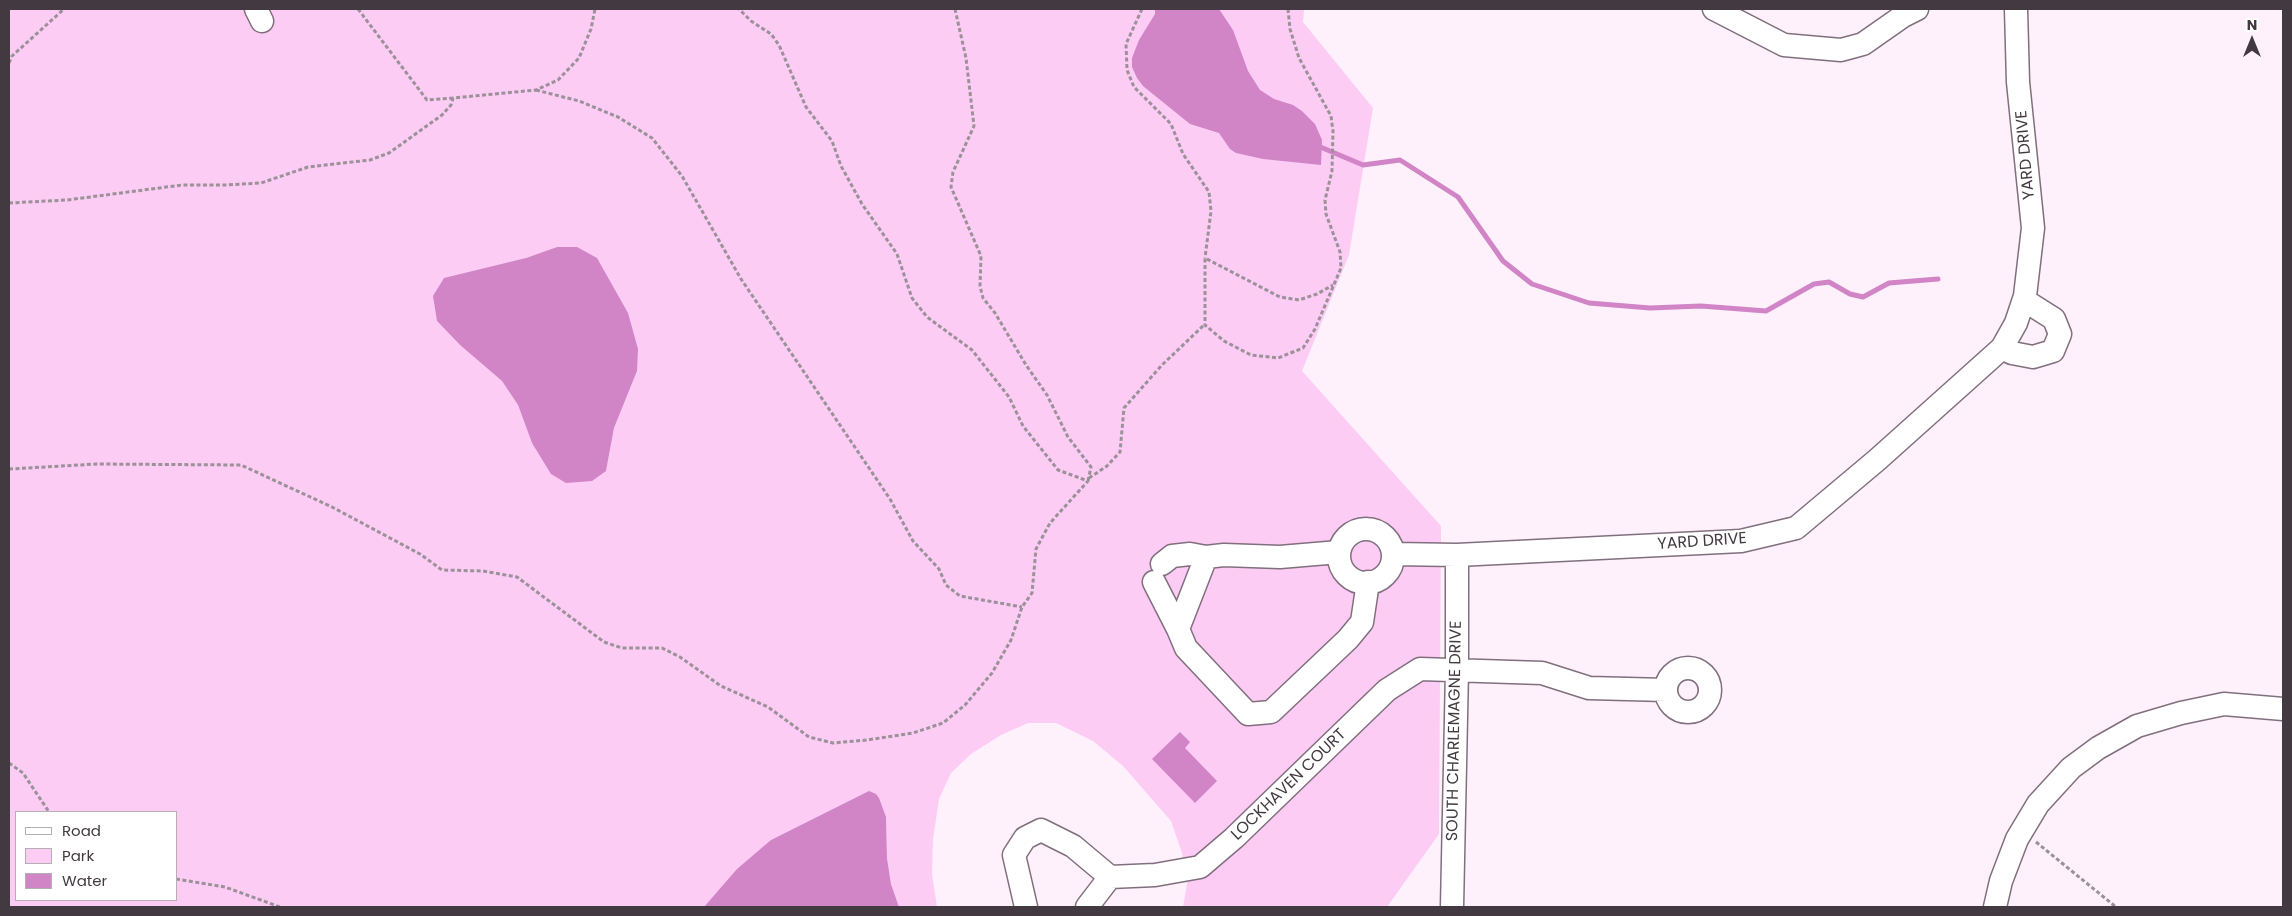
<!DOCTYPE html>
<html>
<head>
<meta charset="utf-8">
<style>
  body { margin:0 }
  #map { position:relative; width:2292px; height:916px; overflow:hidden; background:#fef1fb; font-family:Poppins,sans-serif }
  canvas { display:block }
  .frame { position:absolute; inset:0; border:10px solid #423a40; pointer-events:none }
  .legend { position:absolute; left:15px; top:811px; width:162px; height:90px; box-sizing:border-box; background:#fff; border:1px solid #b3b0b3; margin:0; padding:6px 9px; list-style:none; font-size:15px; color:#423a40 }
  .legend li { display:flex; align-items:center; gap:10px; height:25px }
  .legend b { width:25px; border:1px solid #b3b0b3 }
  .north { position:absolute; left:2227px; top:15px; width:50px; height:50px; -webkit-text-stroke:4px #fff; paint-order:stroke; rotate:0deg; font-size:14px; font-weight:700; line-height:20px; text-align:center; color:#423a40 }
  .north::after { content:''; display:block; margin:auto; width:18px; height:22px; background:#423a40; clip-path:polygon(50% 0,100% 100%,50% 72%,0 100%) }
</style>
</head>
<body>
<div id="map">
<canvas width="2292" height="916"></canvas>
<div class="frame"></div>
<ul class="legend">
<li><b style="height:6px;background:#fff"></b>Road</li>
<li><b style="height:14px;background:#fcccf4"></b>Park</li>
<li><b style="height:14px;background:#d184c6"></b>Water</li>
</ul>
<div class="north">N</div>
</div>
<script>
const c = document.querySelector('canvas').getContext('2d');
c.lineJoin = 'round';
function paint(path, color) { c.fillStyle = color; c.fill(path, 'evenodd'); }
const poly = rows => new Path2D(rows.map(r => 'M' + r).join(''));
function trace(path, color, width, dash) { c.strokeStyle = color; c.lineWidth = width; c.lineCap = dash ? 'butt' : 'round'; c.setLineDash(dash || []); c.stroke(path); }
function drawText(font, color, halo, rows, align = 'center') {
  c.font = font + ' Poppins,sans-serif'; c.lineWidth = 4.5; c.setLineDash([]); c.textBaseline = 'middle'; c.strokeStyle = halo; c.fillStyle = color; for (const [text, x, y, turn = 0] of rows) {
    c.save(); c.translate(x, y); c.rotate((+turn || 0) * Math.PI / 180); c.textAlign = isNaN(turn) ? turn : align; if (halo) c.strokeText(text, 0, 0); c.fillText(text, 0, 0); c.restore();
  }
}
const green = poly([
  [9,9,1304,9,1303,22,1373,108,1349,255,1302,371,1441,526,1439,834,1387,907,1183,907,1187,884,1182,853,1171,821,1123,766,1093,741,1056,723,1028,723,1001,735,971,754,951,773,939,799,933,839,932,874,937,907,899,907,891,884,887,858,886,817,797,828,771,840,704,907,9,907],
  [557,247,637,371,614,428,606,471,532,443,518,405,502,381,460,345,437,321,526,258],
  [16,812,176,812,176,900,16,900]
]);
const water = poly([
  [1155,9,1219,9,1233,30,1248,71,1260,90,1274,99,1293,105,1302,111,1315,124,1322,140,1321,165,1263,159,1236,153,1230,149,1219,133,1190,124,1143,86,1137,78,1132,67,1132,58,1139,40,1155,14],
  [557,247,577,247,597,258,628,313,638,349,637,371,614,428,606,471,592,481,566,483,551,474,532,443,518,405,502,381,460,345,437,321,433,296,444,278,526,258],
  [1180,732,1190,742,1185,748,1217,781,1195,803,1152,759],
  [869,791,876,794,879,798,886,817,887,858,891,884,899,907,704,907,737,869,771,840]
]);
const stream = poly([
  [1318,146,1363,165,1400,160,1458,197,1503,261,1532,284,1589,303,1650,308,1701,306,1766,311,1814,284,1829,282,1850,294,1863,297,1889,283,1938,279]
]);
const path = poly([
  [358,9,427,100,453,98],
  [955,9,966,58,974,126,953,172,951,187,981,256,980,286,983,298,995,313,1026,365,1047,395,1068,437,1091,467,1088,481],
  [1142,9,1126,44,1127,70,1134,87,1171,124,1183,154,1209,192,1211,211,1205,258],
  [1288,9,1290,29,1299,58,1331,116,1333,131,1332,171,1325,200,1326,214,1340,252,1341,268,1315,329,1303,348,1278,358,1251,355,1224,341,1205,325,1205,258,1280,297,1299,300,1317,294,1333,285],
  [9,63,12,56,64,9],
  [536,90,579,101,618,117,652,138,682,176,741,279,890,499,913,541,939,569,946,585,960,596,1022,607],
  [9,203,67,200,182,185,225,185,261,183,308,167,370,160,389,153,442,115,451,105,453,98,536,90,558,80,579,58,591,29,595,9],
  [9,469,97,464,241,465,332,507,420,554,442,570,483,571,517,577,604,642,622,648,662,648,680,657,721,686,768,707,809,737,833,743,867,740,913,733,943,723,965,705,992,673,1011,640,1022,607,1032,593,1036,549,1050,523,1088,481,1058,470,1023,426,1009,397,972,350,927,317,912,298,897,254,862,204,841,166,832,141,806,107,779,45,771,34,751,21,739,9],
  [1089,478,1107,466,1120,452,1124,408,1162,365,1204,325],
  [9,763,23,773,49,812],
  [2036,842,2116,907],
  [176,879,225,887,280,907]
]);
const minor = poly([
  [256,9,262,21],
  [1714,9,1784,45,1841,50,1863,44,1903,16,1917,9],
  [2002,348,2012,353,2033,357,2053,351,2060,334,2054,319,2024,300],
  '1339 556a27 27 0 1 1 54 0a27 27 0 1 1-54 0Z',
  [1339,552,1280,557,1224,555,1206,557,1178,629,1186,648,1248,714,1271,712,1348,639,1362,622,1368,582],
  [1393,554,1457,555,1741,541,1796,528,1877,460,2002,348,2016,323,2025,296,2033,228,2018,82,2016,9],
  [1162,564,1172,556,1190,554,1206,557],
  [1154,582,1178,629],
  '1666 690a22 22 0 1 1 44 0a22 22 0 1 1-44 0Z',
  [1026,907,1014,855,1025,838,1041,830,1073,846,1110,877,1155,875,1200,867,1234,838,1387,690,1420,669,1542,673,1589,688,1666,690],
  [1087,907,1110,877],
  [1452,907,1457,670,1457,555],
  [1995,907,2001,881,2017,839,2038,804,2071,768,2098,748,2137,726,2181,713,2224,704,2283,709]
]);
const streetNames = [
  ["YARD DRIVE",2026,155,-95],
  ["YARD DRIVE",1702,542,-4],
  ["SOUTH CHARLEMAGNE DRIVE",1455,731,-89],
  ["LOCKHAVEN COURT",1289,785,-44]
];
paint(green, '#fcccf4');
paint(water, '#d184c6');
trace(stream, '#d184c6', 5);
trace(minor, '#816f7e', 25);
trace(path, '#9b9199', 3, [4, 2.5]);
trace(minor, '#fff', 22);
drawText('16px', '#423a40', '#fff', streetNames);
</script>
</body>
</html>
